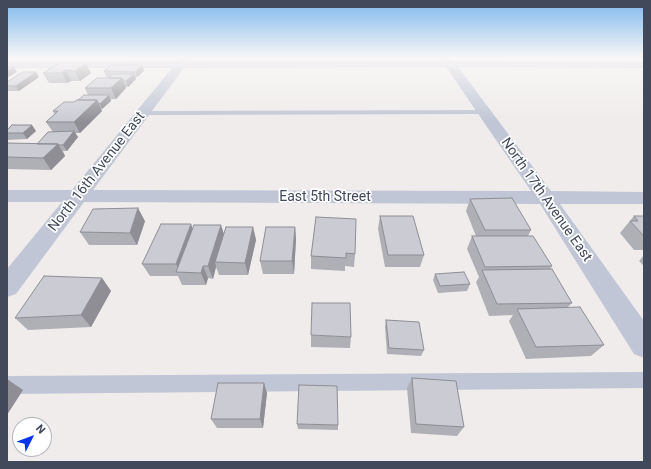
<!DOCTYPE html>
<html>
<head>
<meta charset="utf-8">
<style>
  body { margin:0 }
  #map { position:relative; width:651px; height:469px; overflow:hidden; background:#efeceb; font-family:Roboto,sans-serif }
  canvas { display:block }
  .frame { position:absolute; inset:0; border:8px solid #42495a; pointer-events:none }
  .north { position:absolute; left:12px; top:417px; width:40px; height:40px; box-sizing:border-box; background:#fff; border:1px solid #b3b6bd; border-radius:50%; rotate:48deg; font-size:11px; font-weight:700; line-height:16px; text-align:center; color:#42495a }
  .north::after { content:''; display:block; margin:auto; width:14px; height:18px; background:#0837eb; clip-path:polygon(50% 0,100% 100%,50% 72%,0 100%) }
</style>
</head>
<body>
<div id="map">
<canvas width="651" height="469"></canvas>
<div class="frame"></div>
<div class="north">N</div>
</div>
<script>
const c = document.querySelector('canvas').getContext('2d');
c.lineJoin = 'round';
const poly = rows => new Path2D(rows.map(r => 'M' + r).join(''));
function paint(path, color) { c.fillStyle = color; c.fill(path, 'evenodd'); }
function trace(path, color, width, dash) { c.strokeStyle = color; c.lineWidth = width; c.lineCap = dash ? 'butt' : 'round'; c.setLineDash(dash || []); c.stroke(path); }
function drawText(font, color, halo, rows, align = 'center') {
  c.font = font + ' Roboto,sans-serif'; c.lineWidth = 3.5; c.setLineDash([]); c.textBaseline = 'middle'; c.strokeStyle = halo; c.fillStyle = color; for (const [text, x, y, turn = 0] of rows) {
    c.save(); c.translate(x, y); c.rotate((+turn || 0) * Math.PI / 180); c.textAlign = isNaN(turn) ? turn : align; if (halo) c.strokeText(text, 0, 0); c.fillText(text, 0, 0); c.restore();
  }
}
const lane = poly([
  [484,110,488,112,487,114,143,115,139,113,143,111,484,110],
  [644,372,644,388,7,394,7,376,644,372]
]);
const street = poly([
  [181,57,192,57,189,61,441,61,439,57,449,57,452,61,644,62,644,68,458,67,551,191,644,192,644,204,560,204,644,321,644,358,634,354,540,204,84,202,16,294,7,297,7,269,62,202,7,202,7,190,72,190,172,68,7,68,7,62,178,61,181,57],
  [446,67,531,191,93,190,184,68,446,67]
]);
const wall = poly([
  [59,63,91,73,80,81,71,81,67,83,49,83,43,73],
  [142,65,144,71,137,77,135,77,136,79,128,87,126,87,126,88,116,99,111,99,111,101,102,109,101,109,102,111,80,133,75,133,78,137,67,151,63,151,65,156,51,170,7,169,7,143,37,144,53,132,46,122,55,115,53,111,74,102,88,95,85,88,109,78,110,77,106,77,104,71],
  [39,77,19,91,7,91,7,82],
  [7,130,36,131,27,139,7,140],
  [470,199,531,230,528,236,552,266,550,269,572,303,568,307,604,345,591,356,526,359,509,321,513,315,489,316,476,282,479,277,467,249,472,236,476,236,466,211],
  [380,216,424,255,420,267,385,267,378,229],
  [634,216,644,216,644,250,634,250,620,233],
  [316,217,355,254,354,267,345,266,345,271,311,269,311,256],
  [145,221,137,245,89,245,80,232],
  [253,227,256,240,248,275,219,275,216,267,213,279,208,278,206,285,182,285,178,276,150,276,142,264,193,228,223,234],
  [295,227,296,239,294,274,263,274,260,261],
  [644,255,644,266,639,261],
  [435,274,470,284,467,291,438,293,433,280],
  [102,278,111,291,91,327,28,330,15,318],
  [386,320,424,350,421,356,387,354,385,327],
  [311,335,351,337,350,348,311,347],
  [412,378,464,427,457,436,411,433,407,388],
  [267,393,263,428,217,428,211,419],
  [297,424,338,425,338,430,298,429]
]);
const shadedWall = poly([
  [86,63,91,73,80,81,75,71],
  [142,65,144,71,137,77,136,72],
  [14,67,17,72,7,78,7,71],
  [66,70,71,81,67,83,62,73],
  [36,72,39,77,19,91,16,86],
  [134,74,136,79,128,87,126,81],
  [122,78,126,88,116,99,111,88],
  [109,95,111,101,102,109,100,104],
  [97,100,102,111,80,133,74,122],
  [32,125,36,131,27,139,23,133],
  [74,131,78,137,67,151,63,145],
  [58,144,65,156,51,170,43,158],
  [138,208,145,221,137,245,130,233],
  [191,224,196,237,180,273,176,264],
  [221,225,225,237,215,262,216,267,213,279,208,266],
  [253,227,256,240,248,275,245,263],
  [295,227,296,239,294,274,292,261],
  [203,266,208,278,206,285,201,273],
  [102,278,111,291,91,327,81,315],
  [7,379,23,390,7,415],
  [264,383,267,393,263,428,260,419]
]);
const building = poly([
  [59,63,86,63,75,71,66,70,62,73,43,73,59,63],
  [111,65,142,65,136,72,104,71,111,65],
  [7,67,14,67,7,71,7,67],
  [23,72,36,72,16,86,7,86,7,82,23,72],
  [113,74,134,74,126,81,123,81,122,78,109,78,113,74],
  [97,78,122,78,111,88,85,88,97,78],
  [84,95,109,95,100,104,98,103,97,100,78,100,84,95],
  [77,100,97,100,74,122,46,122,58,111,53,111,64,102,74,102,77,100],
  [12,125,32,125,23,133,7,133,7,130,12,125],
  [74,131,63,145,59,145,58,144,37,144,48,132,74,131],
  [7,143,58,144,43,158,7,157,7,143],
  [512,198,531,230,485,230,470,199,512,198],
  [138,208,130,233,80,232,93,209,138,208],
  [380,216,413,216,424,255,388,255,380,216],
  [634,216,644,216,644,236,630,221,638,221,634,216],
  [316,217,356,219,355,254,346,253,346,258,311,256,316,217],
  [161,224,191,224,176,264,142,264,161,224],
  [194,225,221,225,208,266,203,266,201,273,176,272,194,225],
  [226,227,253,227,245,263,215,262,226,227],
  [266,227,295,227,292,261,260,261,266,227],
  [472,236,533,236,552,266,485,267,472,236],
  [552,269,572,303,497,304,482,270,552,269],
  [464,272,470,284,440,286,435,274,464,272],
  [44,276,102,278,81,315,15,318,44,276],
  [312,303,350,303,351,337,311,335,312,303],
  [580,307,604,345,536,347,517,309,580,307],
  [386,320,419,322,424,350,389,348,386,320],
  [412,378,456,381,464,427,416,424,412,378],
  [218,383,264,383,260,419,211,419,218,383],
  [299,385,337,386,338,425,297,424,299,385]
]);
const streetNames = [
  ["North 16th Avenue East",97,172,-52],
  ["East 5th Street",325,197],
  ["North 17th Avenue East",546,200,55]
];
paint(lane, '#c0c6d5');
paint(street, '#c0c6d5');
paint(wall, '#afafb6');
paint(shadedWall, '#8e8e94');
paint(building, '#cbcbd4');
trace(building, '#8e8e94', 1);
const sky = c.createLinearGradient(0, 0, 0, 122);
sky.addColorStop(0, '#7db8ed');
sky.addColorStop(0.47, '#f8f6f6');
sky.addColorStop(1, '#f8f6f600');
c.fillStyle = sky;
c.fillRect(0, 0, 651, 122);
drawText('14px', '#42495a', '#fff', streetNames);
</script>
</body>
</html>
